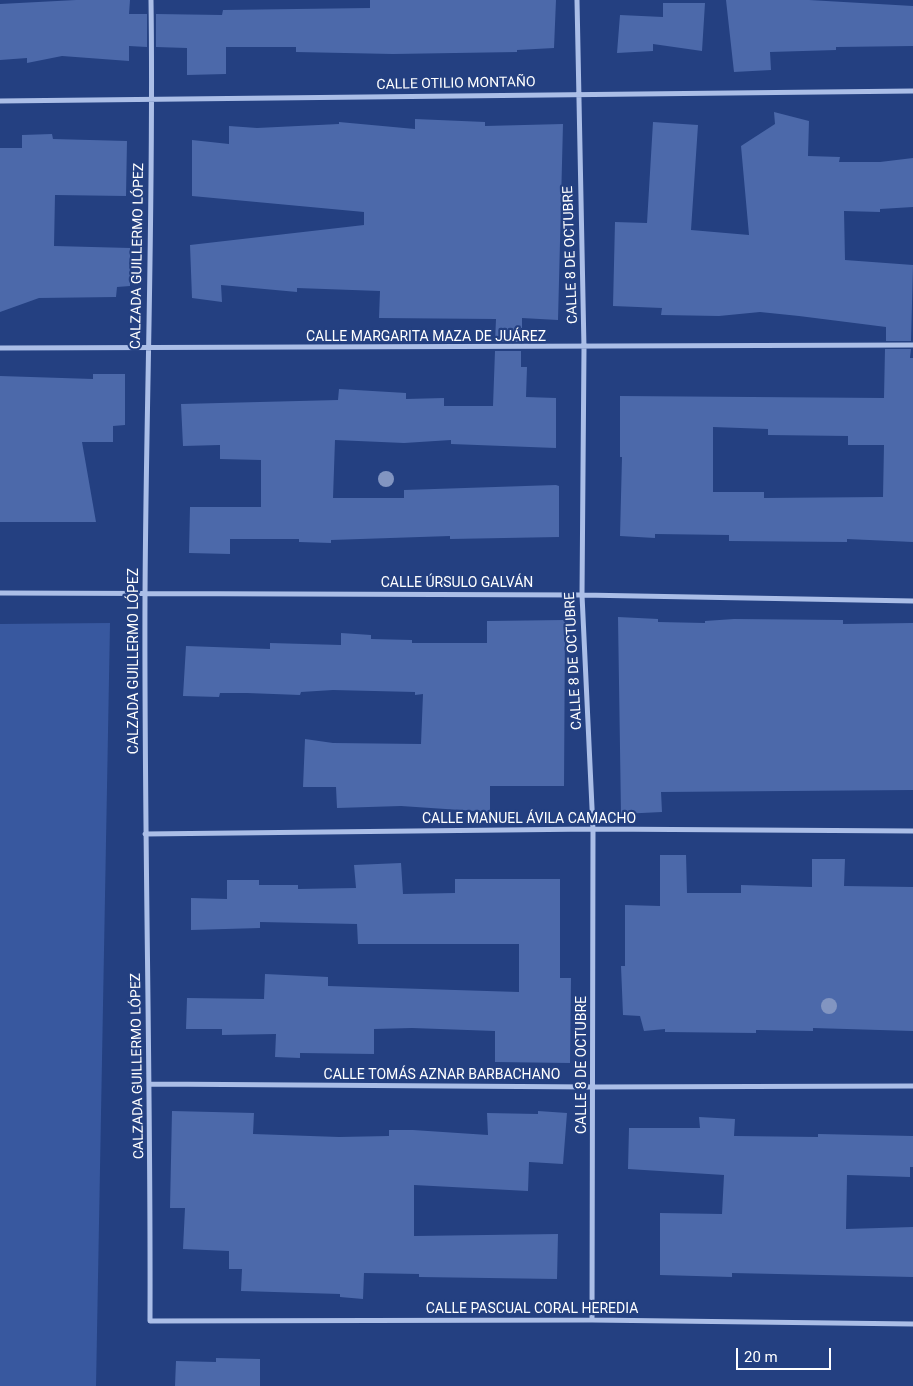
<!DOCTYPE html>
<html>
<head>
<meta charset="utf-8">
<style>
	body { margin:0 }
	#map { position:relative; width:913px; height:1386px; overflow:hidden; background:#244081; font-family:Roboto,sans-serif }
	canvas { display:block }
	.scale { position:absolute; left:736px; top:1348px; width:95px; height:22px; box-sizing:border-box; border:2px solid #fff; border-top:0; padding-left:6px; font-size:15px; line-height:18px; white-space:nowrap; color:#fff; -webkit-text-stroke:4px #244081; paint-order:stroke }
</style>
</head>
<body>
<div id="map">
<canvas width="913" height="1386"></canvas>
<div class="scale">20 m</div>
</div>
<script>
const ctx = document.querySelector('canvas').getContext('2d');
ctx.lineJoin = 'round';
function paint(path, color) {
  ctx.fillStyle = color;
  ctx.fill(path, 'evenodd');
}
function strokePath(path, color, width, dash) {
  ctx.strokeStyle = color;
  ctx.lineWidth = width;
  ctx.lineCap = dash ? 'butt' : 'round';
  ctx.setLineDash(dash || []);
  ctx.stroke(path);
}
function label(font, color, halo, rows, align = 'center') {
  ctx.font = font + ' Roboto,sans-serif';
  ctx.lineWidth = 4.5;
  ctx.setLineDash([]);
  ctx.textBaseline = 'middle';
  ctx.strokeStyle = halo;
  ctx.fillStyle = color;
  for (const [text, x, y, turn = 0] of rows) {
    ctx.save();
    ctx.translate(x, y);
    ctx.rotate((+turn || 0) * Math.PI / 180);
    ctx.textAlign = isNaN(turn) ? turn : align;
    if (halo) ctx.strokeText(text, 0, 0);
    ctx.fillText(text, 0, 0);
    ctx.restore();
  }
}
const green = new Path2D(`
	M110 623 96 1386H0V624Z`);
const building = new Path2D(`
	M76 0H130L129 14H147V47L129 46V61L62 56 27 63V58L0 60V4Z
	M370 0H556L554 48 517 50V52L393 54 296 52V47H226V74L187 75V48L156 47V14L222 15 223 10 370 8Z
	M726 0H809L913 6V46L836 47V50L770 52 771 70 734 72Z
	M663 3H705L702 51 653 44V51L617 53 620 15 663 17Z
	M774 112 809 121 808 156 840 157 839 162H880L913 158V207L880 209V212L844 211 845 260 913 265 911 341H886V327L799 316 760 312 719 316 661 315 662 308 613 306 615 222 647 223 653 122 698 125 691 230 749 235 741 146 775 124Z
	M415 119 485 122V126L563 124 558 320 522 318V342H495L496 319 379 318 380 291 297 288V292L221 285 222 302 192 298 190 245 364 225V212L192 196V140L229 144V126L257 128 339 124V122L415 129Z
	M52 134 53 139 127 141 126 196 55 195 54 246 130 248V286L117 287 116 297 39 298 0 312V148H22V135Z
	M885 349H911L910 358H913V542L847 539V542L729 541V535L655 534V538L620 536 622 457H620V396L884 398ZM713 427 768 429V435L848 436V445H884L883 497 764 498V492H713Z
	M495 351H521V367H527L526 397 556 398V448L451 444V440L404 443 335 440 333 498H404V490L556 485 559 486V537L450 539V536L331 540V543L299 542V539H230V554L189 553 190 507H261V460L220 459V445L183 446 181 404 338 400 339 389 406 393V399L444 398V406H493Z
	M93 374H125V425L113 426V442H82L96 522H0V376L93 379Z
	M618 617 658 619V622L705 623V621L734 619 843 620V624L913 623V790L661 792 662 812 621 814Z
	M565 620 564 786H490V812L401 806 337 808 336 787H303L305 739 333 743 421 744 423 694 415 695V692L333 690 301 692 300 695 247 693H220L219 697 183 696 186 646 270 649V643L341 645V633L371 635V639L412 640V643H487V621Z
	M660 855H686L687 893H741V885L812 887V859H845L844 886 913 887V1031L813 1028V1031L756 1030V1033L665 1032V1029L644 1031 640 1016 623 1015 621 966H625V905L660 906Z
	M401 863 403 894 455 893V879H560V978H571L570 1063 495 1062V1031L412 1028 374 1029V1054L300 1053V1058L275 1057 276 1034 222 1035V1029H186L187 998 264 999 265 974 328 977V986L519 992V944H358L357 924 260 922V928L191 930V898L227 899V880H259V885H298V889L356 888 354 865Z
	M172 1111 254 1113 253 1134 339 1137 389 1136V1130H413L488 1135 487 1113 538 1114V1111L567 1113 563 1164 529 1162 528 1191 414 1185V1236L558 1234 557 1279 419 1277V1274L364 1273 363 1299 340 1297V1294L241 1291 242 1269H229V1251L183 1249 185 1208H170Z
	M699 1117 735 1119 734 1136 818 1137V1134L913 1136V1167H910V1177L847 1175 846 1229 913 1227V1277L732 1273V1277L660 1275V1213L722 1214 724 1175 628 1169 629 1128H700Z
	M216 1358 260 1359V1386H175L176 1361 216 1362Z`);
const street = new Path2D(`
	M151 0C154 199 146 398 145 598 144 839 151 1080 150 1321L592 1320 913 1324
	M577 0 584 348 582 595 593 829 592 1320
	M0 101 913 91
	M0 348 913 345
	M0 593 582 595 913 601
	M145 834 593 829 913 831
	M151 1084 593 1087 913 1086`);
const trees = [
	[386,479],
	[829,1006]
];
const streetNames = [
	["CALLE OTILIO MONTAÑO",456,84,-1],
	["CALLE 8 DE OCTUBRE",571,255,-92],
	["CALZADA GUILLERMO LÓPEZ",138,256,-89],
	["CALLE MARGARITA MAZA DE JUÁREZ",426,337],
	["CALLE ÚRSULO GALVÁN",457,583],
	["CALZADA GUILLERMO LÓPEZ",134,661,-90],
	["CALLE 8 DE OCTUBRE",574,661,-93],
	["CALLE MANUEL ÁVILA CAMACHO",529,819],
	["CALLE 8 DE OCTUBRE",582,1065,-90],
	["CALZADA GUILLERMO LÓPEZ",138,1066,-91],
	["CALLE TOMÁS AZNAR BARBACHANO",442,1075],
	["CALLE PASCUAL CORAL HEREDIA",532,1309]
];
paint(green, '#38589f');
paint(building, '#4c69aa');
strokePath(street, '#abbee7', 5);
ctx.fillStyle = '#8295c1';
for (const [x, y] of trees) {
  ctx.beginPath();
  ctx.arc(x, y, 8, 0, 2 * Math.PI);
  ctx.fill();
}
label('14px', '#fff', '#244081', streetNames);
</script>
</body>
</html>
